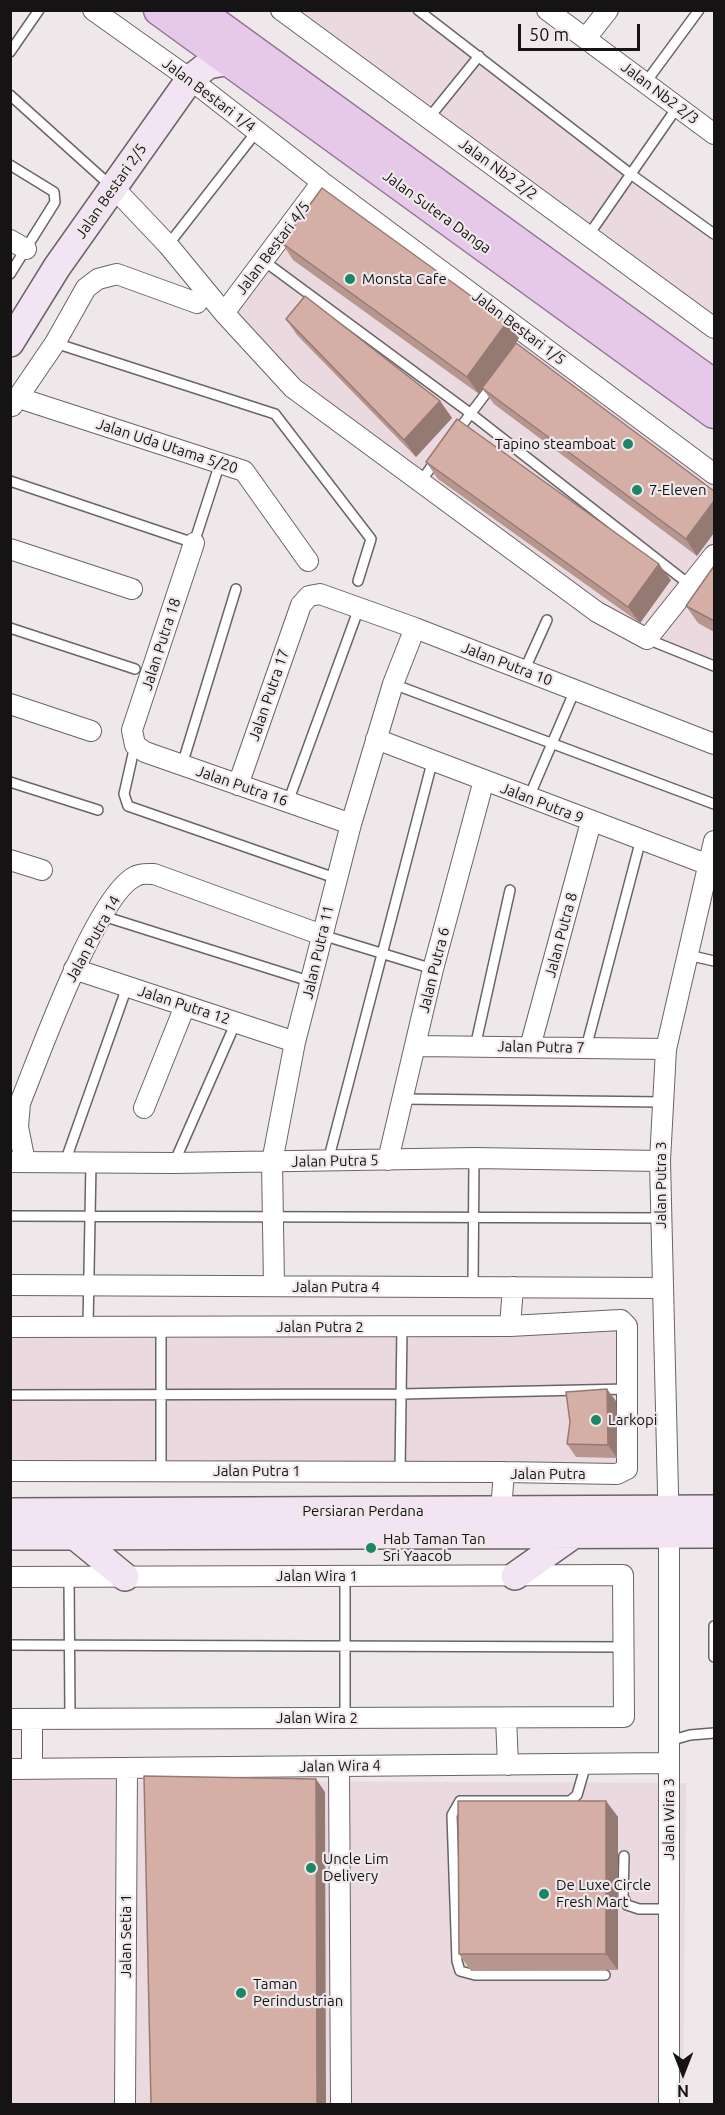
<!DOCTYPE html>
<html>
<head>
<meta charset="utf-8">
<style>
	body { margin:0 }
	#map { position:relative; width:725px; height:2115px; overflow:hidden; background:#efe8ea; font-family:Ubuntu,sans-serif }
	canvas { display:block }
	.frame { position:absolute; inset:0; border:12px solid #151313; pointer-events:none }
	.north { position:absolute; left:653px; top:2043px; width:60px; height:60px; -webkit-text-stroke:4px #efe8ea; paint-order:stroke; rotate:180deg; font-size:16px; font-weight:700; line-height:24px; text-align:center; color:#151313 }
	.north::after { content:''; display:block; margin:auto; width:21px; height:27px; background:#151313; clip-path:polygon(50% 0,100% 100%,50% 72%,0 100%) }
	.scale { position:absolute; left:518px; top:24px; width:122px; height:27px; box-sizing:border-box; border:3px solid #151313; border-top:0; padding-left:8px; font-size:18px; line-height:21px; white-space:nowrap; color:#151313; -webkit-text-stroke:4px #efe8ea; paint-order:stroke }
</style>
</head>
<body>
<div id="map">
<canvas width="725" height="2115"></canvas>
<div class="frame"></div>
<div class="north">N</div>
<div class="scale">50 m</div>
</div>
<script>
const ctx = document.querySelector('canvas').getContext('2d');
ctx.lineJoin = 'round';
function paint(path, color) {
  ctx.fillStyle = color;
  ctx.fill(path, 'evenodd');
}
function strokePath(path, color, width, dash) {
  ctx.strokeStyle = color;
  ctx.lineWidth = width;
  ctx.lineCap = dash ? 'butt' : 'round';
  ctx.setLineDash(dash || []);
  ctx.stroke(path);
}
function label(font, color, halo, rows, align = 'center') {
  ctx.font = font + ' Ubuntu,sans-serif';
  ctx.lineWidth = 4.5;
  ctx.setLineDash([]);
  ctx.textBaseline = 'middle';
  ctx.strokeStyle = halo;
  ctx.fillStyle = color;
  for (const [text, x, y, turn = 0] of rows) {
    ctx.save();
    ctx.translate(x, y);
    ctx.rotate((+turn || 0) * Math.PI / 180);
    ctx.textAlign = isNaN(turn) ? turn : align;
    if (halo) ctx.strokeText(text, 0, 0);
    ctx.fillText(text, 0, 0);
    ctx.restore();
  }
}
const built = new Path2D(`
	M292 11H409L714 239V321Z
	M324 190 714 481V661L641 629 601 608 295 383 232 313Z
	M623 1315 633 1472 11 1478 10 1321Z
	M11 1780 686 1783 683 2104H11Z`);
const lane = new Path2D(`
	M418 10 632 175 714 234
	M10 52 39 10
	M646 82 699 10
	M10 95 111 186
	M428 119 479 56
	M10 165 54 192 55 202 10 274
	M588 236 678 106
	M168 245 257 131
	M264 261 470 413 690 585
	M55 343 275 414 371 539 358 581
	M456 433 493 384
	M10 481 194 543 220 463
	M421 481 437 459
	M10 628 135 669
	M647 639 714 666
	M524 671 547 620
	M393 684 714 804
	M135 745 124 794 128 806 335 878
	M182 765 236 589
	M10 782 98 810
	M529 797 575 690
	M288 802 359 608
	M103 916 312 982
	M322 935 433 969
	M688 955 714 961
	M475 1047 510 890
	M586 1048 641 839
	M403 1099 663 1102
	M328 1161 433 759
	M65 1162 127 987
	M174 1163 236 1022
	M10 1216 661 1218
	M473 1287 474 1158
	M88 1326 91 1163
	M161 1326V1471
	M10 1395 401 1394 627 1389
	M400 1472 402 1327
	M69 1577 70 1719
	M714 1626V1657
	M10 1645 623 1647
	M345 1718V1576
	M669 1741 690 1735 714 1733
	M586 1764 577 1795 570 1801H460L452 1815 457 1961 460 1971 475 1975H605
	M624 1856 623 1896 627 1905 639 1909H669`);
const street = new Path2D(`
	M93 10 190 79 322 182 714 474
	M281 10 714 328
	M547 10 714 134
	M586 38 608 10
	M113 187 168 245 224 313 293 388 597 612 647 639 714 555
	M10 240 26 249
	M224 313 322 182
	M19 398 244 471 308 561
	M12 406 55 343 86 288 98 279 117 274 197 303
	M194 543 132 730 135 745 145 752 351 824
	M10 549 132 589
	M10 704 91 731
	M376 739 709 865
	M238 785 301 605 309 596 320 594 415 628 714 744
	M10 860 42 870
	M74 969 295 1042
	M417 1046 666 1049
	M530 1047 591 822
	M144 1108 185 1006
	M388 1160 433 969 484 780
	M10 1162 174 1163 474 1158 660 1161
	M25 1162 18 1127 20 1103C38 1059 97 893 136 876 141 873 149 874 154 874L322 935
	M10 1285 661 1288
	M274 1286 272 1162 295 1042 351 824 393 684 415 628
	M510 1326 513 1287
	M10 1327 510 1326 621 1320 627 1326V1469L617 1474 504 1472 10 1471
	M501 1510 504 1472
	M10 1577 623 1575 624 1717 10 1719
	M506 1718 508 1765
	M32 1719V1769
	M339 1766 341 2104
	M10 1769 669 1763
	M125 2104 127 1768
	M669 2104V1534L660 1161 666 1049 714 841`);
const secondary = new Path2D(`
	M10 343 57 267 190 79 208 65 230 61
	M10 1512 714 1509
	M10 1536 714 1534
	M75 1536 125 1577
	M515 1576 573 1535`);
const primary = new Path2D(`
	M159 10 714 413
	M197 10 714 385`);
const wall = new Path2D(`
	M282 243 519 338 516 343 714 491 697 556 494 404 482 388 479 394 293 260Z
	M286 319 440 401 452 418 416 457 297 335Z
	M426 462 671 580 640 623 438 479Z
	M714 566V632L698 623 686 606Z
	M616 1401 617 1458 576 1457 567 1444 570 1422Z
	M606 1801 618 1817V1970L471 1971 459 1954Z`);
const shadedWall = new Path2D(`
	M507 322 519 338 479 394 467 377Z
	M440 401 452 418 416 457 404 440Z
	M714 501V533L697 556 686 539Z
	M659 564 671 580 640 623 628 607Z
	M607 1389 616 1401 617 1458 608 1445Z
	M316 1779 325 1792 326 2104H317Z
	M606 1801 618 1817V1970L606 1954Z`);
const building = new Path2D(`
	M322 188 507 322 467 377 282 243Z
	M305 296 440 401 404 440 286 319Z
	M516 343 714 491V501L686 539 482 388Z
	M457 419 659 564 628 607 426 462Z
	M714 566V621L686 606Z
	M607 1389 608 1445 567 1444 570 1422 566 1392Z
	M144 1776 316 1779 317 2104H151Z
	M458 1801H606V1954H459Z`);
const markers = [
	[350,279,6,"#1c8764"],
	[628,444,6,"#1c8764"],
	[637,490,6,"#1c8764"],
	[596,1420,6,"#1c8764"],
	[371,1548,6,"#1c8764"],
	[311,1868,6,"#1c8764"],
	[544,1894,6,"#1c8764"],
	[241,1993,6,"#1c8764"]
];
const streetNames = [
	["Jalan Nb2 2/3",660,93,37],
	["Jalan Bestari 1/4",209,95,37],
	["Jalan Nb2 2/2",498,169,36],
	["Jalan Bestari 2/5",111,191,-55],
	["Jalan Sutera Danga",437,212,36],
	["Jalan Bestari 4/5",273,248,-53],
	["Jalan Bestari 1/5",519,328,37],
	["Jalan Uda Utama 5/20",167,446,18],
	["Jalan Putra 18",161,644,-72],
	["Jalan Putra 10",507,664,21],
	["Jalan Putra 17",269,695,-71],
	["Jalan Putra 16",242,786,19],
	["Jalan Putra 9",542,803,21],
	["Jalan Putra 8",561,935,-75],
	["Jalan Putra 14",93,939,-61],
	["Jalan Putra 11",318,952,-77],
	["Jalan Putra 6",434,970,-76],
	["Jalan Putra 12",184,1005,18],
	["Jalan Putra 7",541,1047,1],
	["Jalan Putra 5",335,1161,-1],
	["Jalan Putra 3",661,1185,-90],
	["Jalan Putra 4",336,1287],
	["Jalan Putra 2",320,1327],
	["Jalan Putra 1",257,1471],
	["Jalan Putra",548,1474],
	["Persiaran Perdana",363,1511],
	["Jalan Wira 1",317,1576],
	["Jalan Wira 2",317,1718],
	["Jalan Wira 4",340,1766,-1],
	["Jalan Wira 3",669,1819,-90],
	["Jalan Setia 1",126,1936,-90]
];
const poiNames = [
	["Monsta Cafe",362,279],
	["Tapino steamboat",616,444,"right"],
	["7-Eleven",649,490],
	["Larkopi",608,1420],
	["Hab Taman Tan",383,1539],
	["Sri Yaacob",383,1556],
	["Uncle Lim",323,1859],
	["Delivery",323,1876],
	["De Luxe Circle",556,1885],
	["Fresh Mart",556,1902],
	["Taman",253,1984],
	["Perindustrian",253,2001]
];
paint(built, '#ead9de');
strokePath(lane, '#6a6466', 12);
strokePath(street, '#6a6466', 22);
strokePath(secondary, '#6a6466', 30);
strokePath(primary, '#927294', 33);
strokePath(lane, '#fff', 9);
strokePath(street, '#fff', 20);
strokePath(secondary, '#f3e4f4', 27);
strokePath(primary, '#e6c9e9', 30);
paint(wall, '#b7968f');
paint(shadedWall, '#957a74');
paint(building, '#d5aea6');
strokePath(building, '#957a74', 1.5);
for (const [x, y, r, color] of markers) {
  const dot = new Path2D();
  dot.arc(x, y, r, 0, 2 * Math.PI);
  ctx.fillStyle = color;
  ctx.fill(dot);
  strokePath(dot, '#efe8ea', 2);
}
label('15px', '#151313', '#efe8ea', streetNames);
label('15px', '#151313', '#efe8ea', poiNames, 'left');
</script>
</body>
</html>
